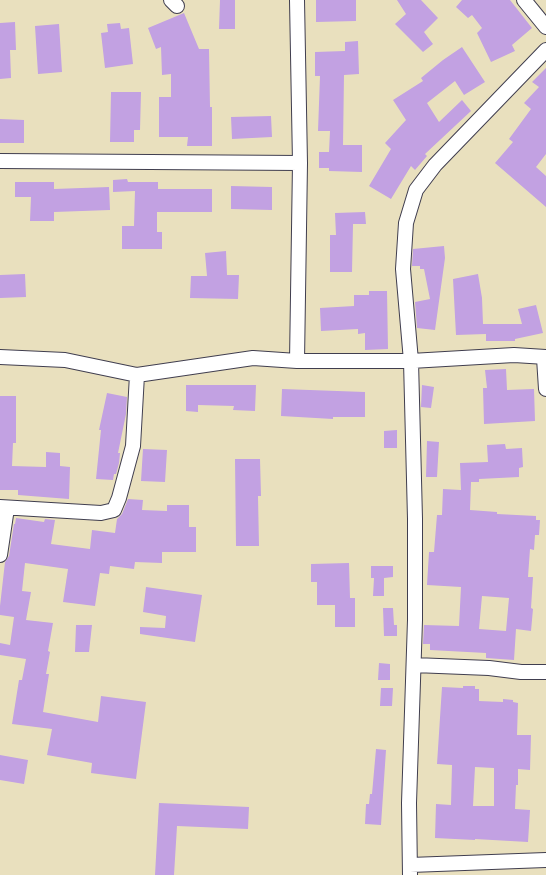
<!DOCTYPE html>
<html>
<head>
<meta charset="utf-8">
<style>
	body { margin:0 }
	canvas { display:block; background:#e9e0be }
</style>
</head>
<body>
<canvas width="546" height="875"></canvas>
<script>
const ctx = document.querySelector('canvas').getContext('2d');
ctx.lineJoin = 'round';
function paint(path, color) {
  ctx.fillStyle = color;
  ctx.fill(path, 'evenodd');
}
function strokePath(path, color, width, dash) {
  ctx.strokeStyle = color;
  ctx.lineWidth = width;
  ctx.lineCap = dash ? 'butt' : 'round';
  ctx.setLineDash(dash || []);
  ctx.stroke(path);
}
const building = new Path2D(`
	M220 0H235V29H219Z
	M316 0H356V21L316 22Z
	M397 0H421L438 18 424 32 433 44 423 52 395 24 406 14Z
	M462 0H510L532 28 512 45 515 51 491 62 477 33 482 28 472 15 468 18 456 7Z
	M184 13 199 49H209L210 107H212V146H187L188 137H159V97H171V74L162 75 161 47 156 49 148 28Z
	M15 22 16 50H10L11 78 0 79V23Z
	M120 23 121 29 129 28 133 64 105 68 101 33 108 32 107 24Z
	M59 24 62 72 38 74 35 26Z
	M358 41 359 74 344 75 343 145H362V172L329 171V168H319V152H329L330 131H318L320 76H315V52L345 51V42Z
	M462 47 485 82 464 95 455 81 427 103 439 122 462 100 471 111 425 154 427 156 415 170 411 166 391 199 369 186 391 149 385 143 406 120 393 100 423 81 421 78 443 60Z
	M546 68V154L536 167 546 176V207L495 163 513 142 509 139 531 109 524 103 539 87 532 82Z
	M111 92H141L140 130H134V142H110Z
	M271 116 272 137 232 139 231 117Z
	M0 119 24 120V143H0Z
	M127 179 128 182H158V189H212V212H157V232H162V249H122V226H134L135 191 113 192V180Z
	M15 182H54V189L109 187 110 210 54 212V221H30L31 197H15Z
	M231 186 272 187V210L231 209Z
	M365 212 366 224H353L352 272H330V235H336L335 213Z
	M444 246 445 258 435 330 417 328 415 302 430 299 424 269H420V266H412L413 249Z
	M226 251 227 275H239L238 299 190 298 191 276H207L205 253Z
	M25 274 26 297 0 298V275Z
	M478 274 482 298 483 324H522L518 309 536 305 543 333 515 339V341H486V334L456 335 453 279Z
	M369 291H387L388 349 365 350V333L358 334V329L321 331 320 308 354 306V295H369Z
	M506 369 507 390 534 389 535 421 484 424 483 388H487L485 370Z
	M186 385H256L255 411 233 410 234 406 198 405V412L186 411Z
	M422 385 434 387 431 408 421 407Z
	M282 389 365 392V417H333V419L281 416Z
	M107 393 127 397 126 414 118 453H120L119 463 116 474H114L113 480 96 479 101 430H99Z
	M0 396H16V443H13L12 466 46 467V452L60 453V466L70 467 69 499 18 495V490H0Z
	M397 430V448H384V431Z
	M427 441 439 442 437 477H426Z
	M505 444 506 449 522 448 523 467 519 468V477L479 479V482H471L470 510 497 512V514L536 516V520H540L539 535H535L534 550 530 549 528 577H533L531 608 533 609 531 631 516 629 514 660 486 658V653L430 650V644H423L424 625 459 626 461 587 427 585 429 552H434L437 515H442L443 489 461 490 460 463 488 462 487 445ZM482 596 509 598 506 631 479 629Z
	M143 449 167 450 165 482 141 481Z
	M235 459H260L261 496H258L259 546H236Z
	M128 499 143 500 142 510 167 511V505H189V527H196V552H162V563L135 562 134 569 110 566 109 574 100 573 95 606 63 602 68 569 25 563 22 591 31 592 26 620 53 623 48 651 50 652 46 674H49L43 712 98 722 101 696 146 702 136 779 91 773 92 763 47 755 52 729 12 724 19 680H22L26 659 0 655V643L10 645 14 617 0 615V606L5 562 9 556 14 524H15L16 518 44 522 45 519 55 520 51 544 90 549 92 530 115 533 117 519 122 514Z
	M349 563 350 598H355V627H335V605H317V582H311V564Z
	M371 566H393V577L384 578V596H373L374 578H371Z
	M146 587 202 595 195 642 140 634V627L165 628 166 616 143 612Z
	M383 608H393L394 625H397V636H384Z
	M76 625H92L89 652H75Z
	M379 663 390 664V680H378Z
	M463 686H475V689H479V701L503 702V699L513 700V702L518 703 517 735H531L530 770 518 769V785H516L515 809 530 810 528 842 475 839V840L435 838 436 804 451 805 452 765 437 764 442 687 463 688ZM475 767 494 768V806H473Z
	M381 688H393L392 706H380Z
	M376 749 386 750 381 825 365 824 366 804H369L370 794H372Z
	M0 755 28 760 24 784 0 780Z
	M159 803 249 807 248 829 177 826 174 875H155Z`);
const minor = new Path2D(`
	M171 0 177 6
	M524 0 546 27
	M0 161 300 163
	M0 357 65 360 137 375 253 358 297 361H411L514 355 546 357
	M544 358 546 389
	M297 361 300 163 297 0
	M0 507 101 513 114 510 119 498 133 446 137 375
	M0 555 7 508
	M414 665 489 668 521 672H546
	M410 865 546 860
	M410 875 409 803 415 620V519L411 361 403 269 406 223 416 190 435 165 546 50`);
paint(building, '#c2a1e2');
strokePath(minor, '#403e4f', 16);
strokePath(minor, '#fff', 14);
</script>
</body>
</html>
